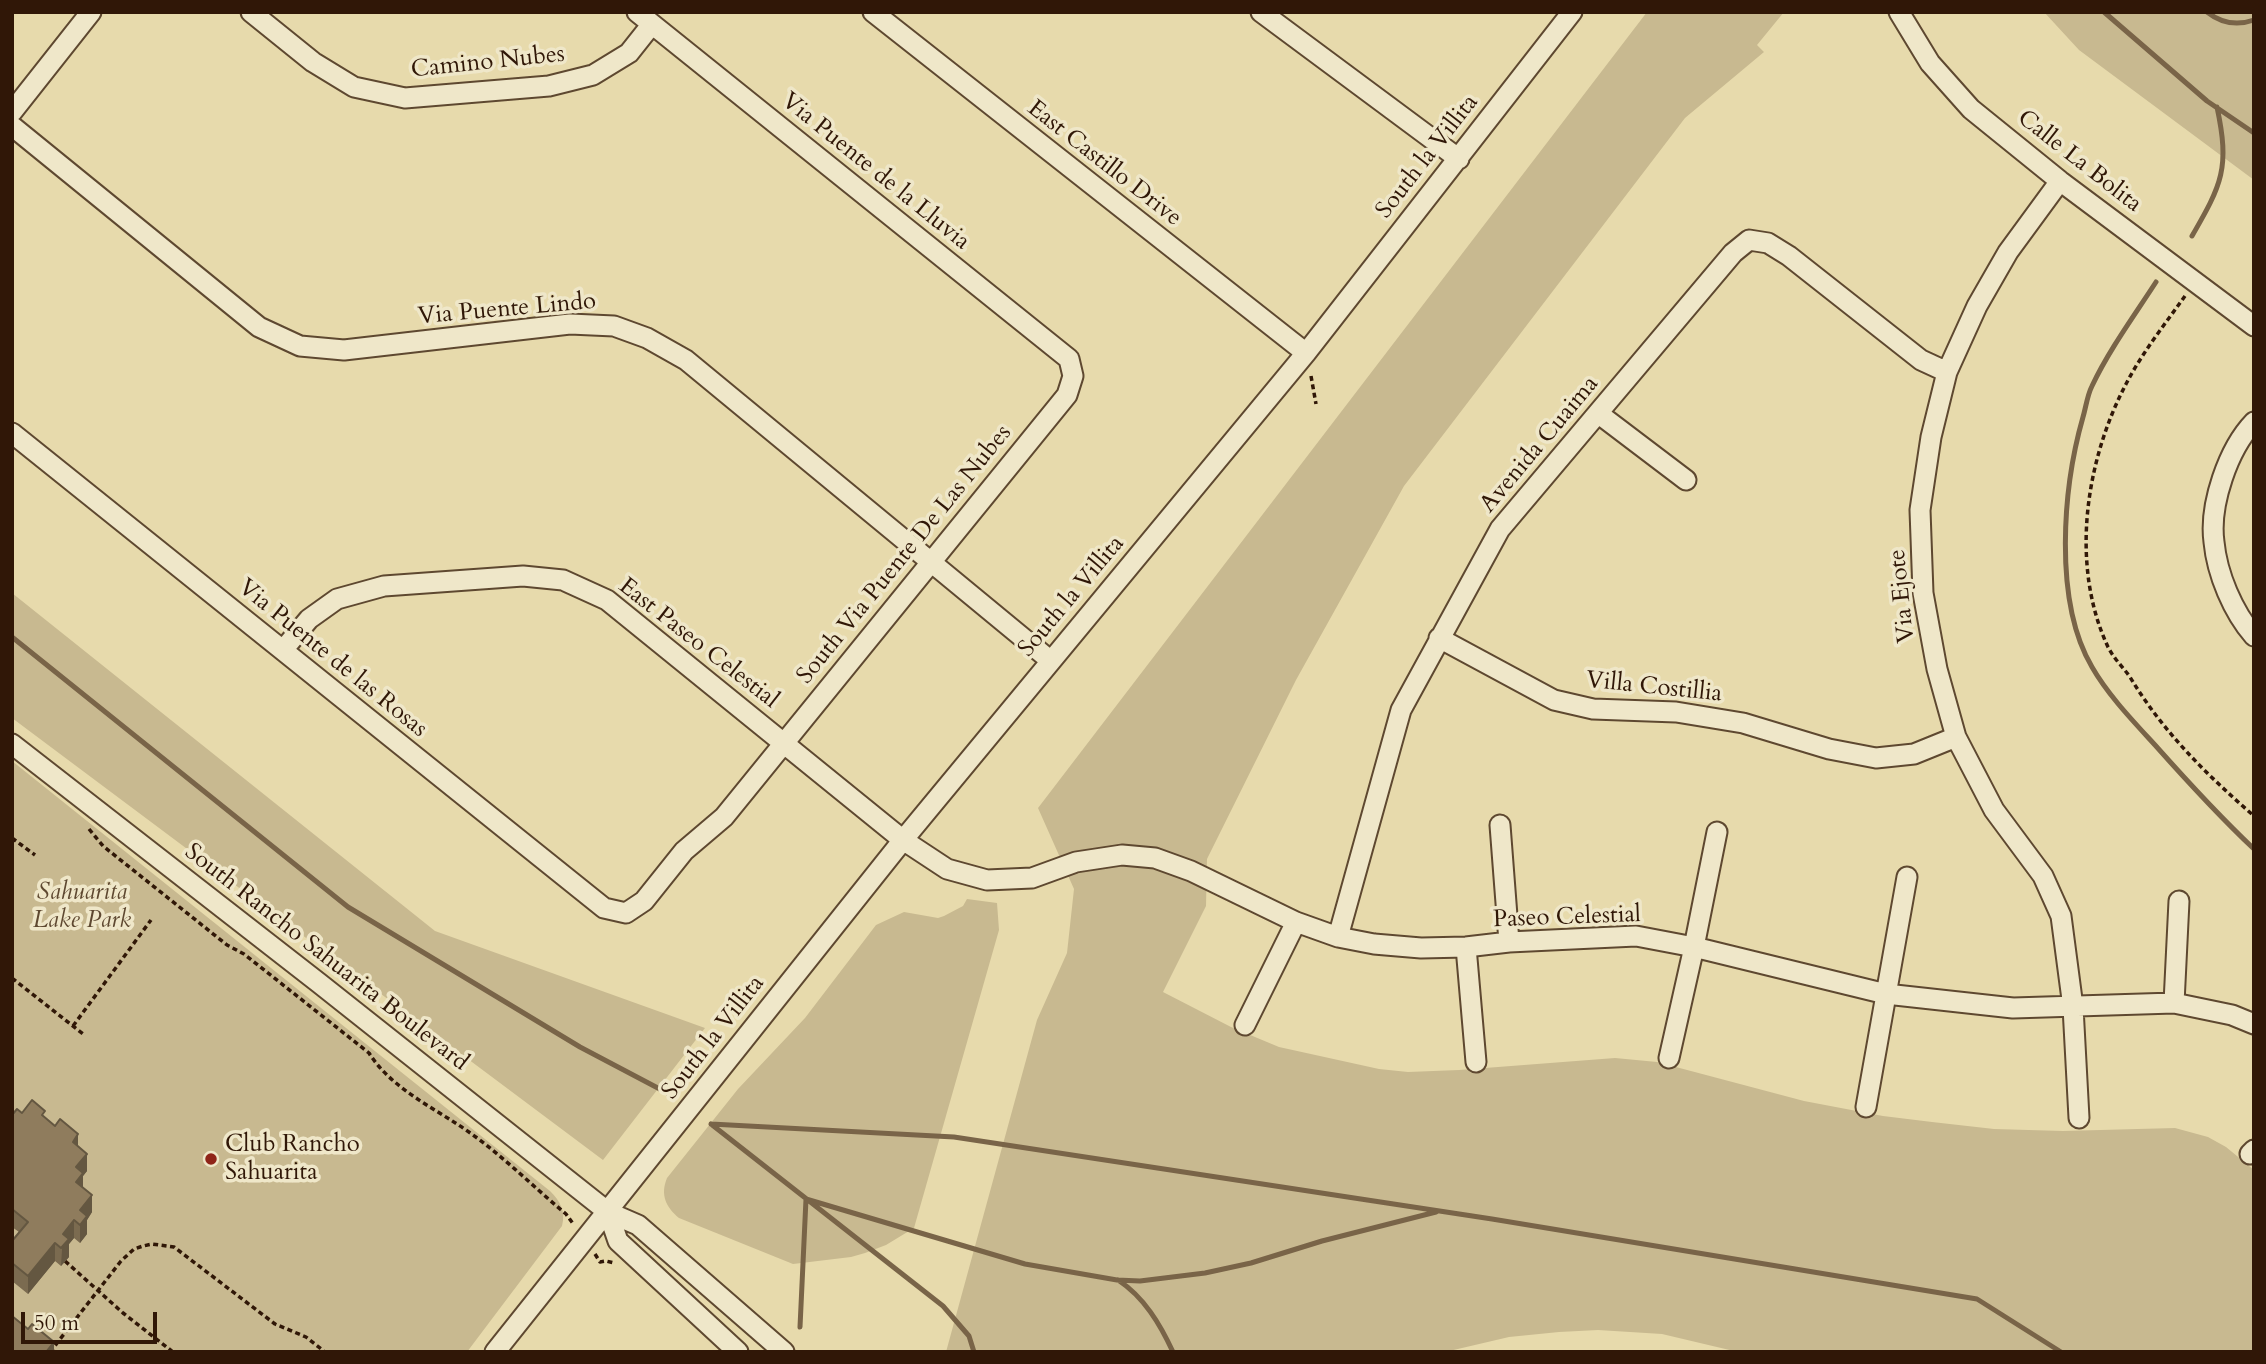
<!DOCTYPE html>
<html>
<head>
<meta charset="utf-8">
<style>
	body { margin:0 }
	#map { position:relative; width:2266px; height:1364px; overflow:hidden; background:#e7daac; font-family:Cardo,serif }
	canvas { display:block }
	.frame { position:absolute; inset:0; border:14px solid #301707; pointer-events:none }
	.scale { position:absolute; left:21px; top:1312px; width:136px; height:32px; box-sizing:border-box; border:4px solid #301707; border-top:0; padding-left:9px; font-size:21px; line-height:24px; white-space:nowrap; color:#301707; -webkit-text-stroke:5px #efe7c9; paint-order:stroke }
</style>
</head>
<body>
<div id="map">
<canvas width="2266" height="1364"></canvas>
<div class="frame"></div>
<div class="scale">50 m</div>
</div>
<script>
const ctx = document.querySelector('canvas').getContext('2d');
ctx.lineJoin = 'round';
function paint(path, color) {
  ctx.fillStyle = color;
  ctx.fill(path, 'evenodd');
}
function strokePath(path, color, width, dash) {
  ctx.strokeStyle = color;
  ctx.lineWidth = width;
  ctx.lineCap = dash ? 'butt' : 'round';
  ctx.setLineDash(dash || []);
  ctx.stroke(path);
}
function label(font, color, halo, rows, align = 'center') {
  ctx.font = font + ' Cardo,serif';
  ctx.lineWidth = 7;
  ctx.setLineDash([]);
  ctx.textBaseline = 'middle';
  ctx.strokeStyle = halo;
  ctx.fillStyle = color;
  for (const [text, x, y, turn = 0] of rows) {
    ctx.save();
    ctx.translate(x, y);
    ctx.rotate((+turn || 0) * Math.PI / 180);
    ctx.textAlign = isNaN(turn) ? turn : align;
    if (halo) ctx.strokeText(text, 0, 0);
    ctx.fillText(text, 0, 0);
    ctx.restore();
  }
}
const green = new Path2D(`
	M1647 12H1784L1757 45 1764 52 1685 118 1404 486 1296 680 1207 859 1206 906 1163 992 1231 1027 1279 1047 1379 1069 1408 1072 1459 1070 1615 1058 1657 1062 1804 1101 1883 1116 1932 1122 1994 1129 2063 1131 2175 1128 2208 1137 2226 1147 2254 1170V1352H1738L1662 1334 1598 1330 1559 1332 1509 1337 1445 1352H946L1037 1020 1067 953 1074 889 1038 808Z
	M2044 12H2254V180L2079 50Z
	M12 593 435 931 705 1028 603 1160 12 718Z
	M12 761 550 1191C560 1201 566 1211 562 1226L467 1352H12Z
	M967 899 997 903 999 930 914 1228 886 1245 865 1253 851 1257 793 1264 679 1218C666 1207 660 1195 667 1178L738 1089 805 1018 876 925 904 912 938 918 944 916 963 906Z`);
const stream = new Path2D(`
	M2104 12 2207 101 2254 133
	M2207 12C2221 23 2237 26 2254 20
	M2192 236C2222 184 2230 168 2217 107
	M2156 282C2134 316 2109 350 2092 386 2087 396 2086 407 2083 417 2063 487 2053 601 2092 667 2108 695 2133 721 2155 745 2187 781 2219 816 2254 849
	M12 637 348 907 580 1047 673 1096
	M711 1124 954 1137 1492 1219 1977 1299 2061 1352
	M711 1124 943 1306 969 1336 974 1352
	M1118 1280C1144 1297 1160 1324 1173 1352
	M800 1327 806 1199 1025 1264 1117 1280 1140 1281 1205 1273 1251 1263 1322 1241 1436 1212`);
const path = new Path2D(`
	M2185 296C2165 324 2142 353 2126 384 2085 462 2070 566 2108 647 2114 659 2123 667 2130 677 2163 732 2206 774 2254 816
	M1311 376 1316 404
	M89 829 103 846 227 945 244 954 369 1053C389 1085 426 1104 457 1124 496 1149 530 1184 566 1214L574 1225
	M12 838 35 855
	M12 978 83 1034
	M73 1026 151 920
	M595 1254 600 1262 606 1261 614 1263
	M65 1261 123 1313 173 1352
	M50 1352 121 1261 134 1249 143 1246 152 1244 174 1247 275 1324 306 1337 325 1352`);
const minor = new Path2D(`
	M251 12 313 62 354 87 405 98 549 86 593 75 629 53 652 24
	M873 12 1306 353
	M1261 12 1459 159
	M1899 12 1930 63 1971 109 2060 181 2254 326
	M12 112 91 12
	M12 126 259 327 300 346 344 350 570 324 614 326 647 338 686 360 1051 661
	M2060 181 2008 252 1977 306 1947 372 1931 437 1920 510 1923 593 1937 669 1956 737 1994 810 2043 876 2061 916 2073 1007 2079 1118
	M1599 414 1686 480
	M2254 422C2228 449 2209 505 2214 542 2217 574 2233 612 2254 636
	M12 433 604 908 626 913 644 901 684 851 724 817 1067 395 1073 376 1069 359 637 12
	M1439 638 1554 700 1593 709 1676 712 1743 723 1829 749 1876 758 1914 754 1956 737
	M283 650 309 619 337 599 384 586 523 576 563 580 607 600 903 840 947 869 987 880 1032 878 1076 862 1122 855 1155 858 1191 871 1296 922 1338 937 1374 944 1421 948 1466 947 1509 942 1636 936 1694 947 1886 994 2013 1008 2174 1003 2232 1015 2254 1024
	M12 744 319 983 608 1212 638 1225 784 1352
	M1500 825 1509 942
	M1338 937 1401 710 1500 529 1733 253 1749 240 1768 243 1789 256 1921 360 1947 372
	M1466 947 1476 1062
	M2174 1003 2179 901
	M1245 1025 1296 922
	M1669 1058 1694 947 1717 832
	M1866 1107 1907 877
	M2250 1154 2254 1150
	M608 1212 618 1241 738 1352
	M495 1352 903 840 1306 353 1572 12`);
const wall = new Path2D(`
	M22 1113 45 1118 78 1147 87 1171 83 1176V1188L92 1212 87 1220V1234L80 1243 74 1238 69 1244V1257L61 1266 55 1261 28 1294 12 1281V1241L19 1232 12 1227V1115Z`);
const shadedWall = new Path2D(`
	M78 1134V1152L73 1142Z
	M87 1154V1171L83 1176V1191L76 1200V1167Z
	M92 1195V1212L87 1220V1234L80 1243V1210Z
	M74 1220V1238L69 1244V1257L61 1266 63 1234Z
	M55 1243V1261L28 1294V1276Z
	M54 1342V1352H46Z`);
const building = new Path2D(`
	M32 1100 45 1111 42 1115 55 1126 60 1119 78 1134 73 1142 87 1154 76 1167 83 1173 76 1182 92 1195 80 1210 87 1216 80 1225 74 1220 63 1234 69 1239 61 1248 55 1243 28 1276 12 1263V1241L28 1222 12 1209V1115L17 1109 22 1113Z
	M12 1316 28 1329 32 1324 54 1342 46 1352H12Z`);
const markers = [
	[211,1159,7,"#8f2418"]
];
const streetNames = [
	["Camino Nubes",488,63,-6],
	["South la Villita",1428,157,-52],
	["Calle La Bolita",2079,162,38],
	["East Castillo Drive",1104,164,38],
	["Via Puente de la Lluvia",875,172,39],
	["Via Puente Lindo",507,310,-5],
	["Avenida Cuaima",1540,445,-50],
	["South Via Puente De Las Nubes",905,555,-51],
	["Via Ejote",1903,596,-96],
	["South la Villita",1072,597,-50],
	["East Paseo Celestial",698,644,38],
	["Via Puente de las Rosas",332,659,39],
	["Villa Costillia",1654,688,6],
	["Paseo Celestial",1567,918,-2],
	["South Rancho Sahuarita Boulevard",326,958,38],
	["South la Villita",714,1038,-52]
];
const parkNames = [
	["Sahuarita",82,893],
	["Lake Park",82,921]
];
const poiNames = [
	["Club Rancho",225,1145],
	["Sahuarita",225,1173]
];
paint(green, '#c8b990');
strokePath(stream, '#796448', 5);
strokePath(minor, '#5e4830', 23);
strokePath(path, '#301707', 3.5, [5, 3.5]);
strokePath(minor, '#efe7c9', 19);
paint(wall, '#7b6b50');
paint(shadedWall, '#645741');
paint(building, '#8f7c5d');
strokePath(building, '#645741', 2);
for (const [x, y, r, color] of markers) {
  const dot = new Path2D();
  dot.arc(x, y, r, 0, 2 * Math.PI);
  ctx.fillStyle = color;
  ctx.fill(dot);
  strokePath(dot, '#efe7c9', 2.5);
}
label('24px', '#301707', '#efe7c9', streetNames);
label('italic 24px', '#5e4830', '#efe7c9', parkNames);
label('24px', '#301707', '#efe7c9', poiNames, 'left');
</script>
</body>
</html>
